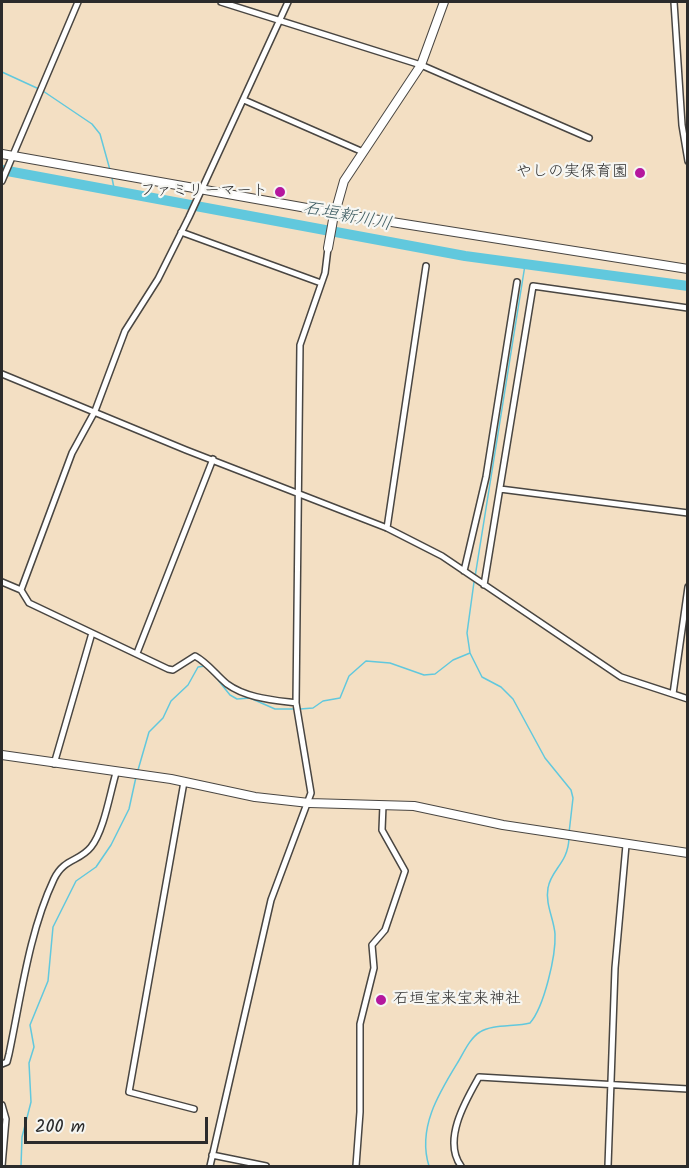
<!DOCTYPE html>
<html>
<head>
<meta charset="utf-8">
<style>
	body { margin:0 }
	#map { position:relative; width:689px; height:1168px; overflow:hidden; background:#f3dfc3; font-family:Kalam,sans-serif }
	canvas { display:block }
	.frame { position:absolute; inset:0; border:3px solid #2b2b2b; pointer-events:none }
	.scale { position:absolute; left:24px; top:1117px; width:184px; height:27px; box-sizing:border-box; border:3px solid #2b2b2b; border-top:0; padding-left:8px; font-size:18px; line-height:21px; white-space:nowrap; color:#2b2b2b; -webkit-text-stroke:4px #f6f6f2; paint-order:stroke }
</style>
</head>
<body>
<div id="map">
<canvas width="689" height="1168"></canvas>
<div class="frame"></div>
<div class="scale">200 m</div>
</div>
<script>
const ctx = document.querySelector('canvas').getContext('2d');
ctx.lineJoin = 'round';
function strokePath(path, color, width, dash) {
  ctx.strokeStyle = color;
  ctx.lineWidth = width;
  ctx.lineCap = dash ? 'butt' : 'round';
  ctx.setLineDash(dash || []);
  ctx.stroke(path);
}
function label(font, color, halo, rows, align = 'center') {
  ctx.font = font + ' Kalam,"Klee One",sans-serif';
  ctx.lineWidth = 4.5;
  ctx.setLineDash([]);
  ctx.textBaseline = 'middle';
  ctx.strokeStyle = halo;
  ctx.fillStyle = color;
  for (const [text, x, y, turn = 0] of rows) {
    ctx.save();
    ctx.translate(x, y);
    ctx.rotate((+turn || 0) * Math.PI / 180);
    ctx.textAlign = isNaN(turn) ? turn : align;
    if (halo) ctx.strokeText(text, 0, 0);
    ctx.fillText(text, 0, 0);
    ctx.restore();
  }
}
const stream = new Path2D(`
	M2 72 39 89
	M43 91 92 124 100 134 110 170
	M112 178 115 193
	M475 577 525 265
	M474 582 467 633 470 653 482 677 501 687 513 699 545 758 571 790 573 798 569 833
	M218 680 230 695 237 699 250 698 275 709H295
	M300 709 313 708 323 701 340 698 349 676 366 661 390 663 424 675 435 674 453 660 470 653
	M138 770 149 732 163 718 171 701 188 685 198 667 205 666
	M21 1166 22 1137 31 1102 29 1063 34 1047 30 1025 48 981 53 927 76 881 96 867 111 845 129 809 136 777
	M429 1166C417 1128 439 1093 458 1062 464 1052 470 1038 480 1032 492 1024 515 1027 530 1023 544 1007 556 956 555 934 554 919 545 904 548 888 551 869 568 864 569 838`);
const river = new Path2D(`
	M2 170 465 256 688 286`);
const street = new Path2D(`
	M221 2 421 65 589 138
	M674 2 682 125 688 161
	M244 100 363 152
	M2 181 78 2
	M181 232 321 283
	M2 374 186 450 387 528 442 556 621 677 688 699
	M500 489 688 513
	M387 528 426 266
	M464 571 486 477 517 282
	M2 582 21 590 29 603 168 669 173 670 195 656C208 663 216 675 227 684 246 698 273 700 296 703
	M484 585 533 286 688 308
	M21 590 72 453 95 411 125 331 158 279 189 217 288 2
	M137 653 213 459
	M673 694 688 587
	M54 764 92 633
	M184 782 129 1092 194 1109
	M2 1064 7 1062 9 1054C21 997 29 932 54 879 64 858 79 862 91 847 104 831 110 793 116 773
	M2 1105 6 1119 2 1166
	M212 1155 266 1166
	M210 1166 271 900 311 793 296 703 300 345 325 273 328 248
	M356 1166 360 1112V1024L374 968 372 945 385 930 405 871 382 830 383 805
	M461 1166C442 1140 466 1100 479 1077L688 1089
	M608 1166 615 968 626 845`);
const secondary = new Path2D(`
	M2 154 335 213 688 269
	M335 213 344 181 421 65 444 2
	M328 248 333 220
	M2 755 171 779 255 797 309 803 414 806 503 825 688 853`);
const markers = [
	[640,173,6,"#b5179e"],
	[280,192,6,"#b5179e"],
	[381,1000,6,"#b5179e"]
];
const poiNames = [
	["やしの実保育園",628,173],
	["ファミリーマート",268,192],
	["石垣宝来宝来神社",393,1000,"left"]
];
const waterNames = [
	["石垣新川川",347,218,11]
];
strokePath(stream, '#61c8dd', 1.5);
strokePath(river, '#61c8dd', 10);
strokePath(street, '#494642', 8);
strokePath(secondary, '#494642', 10);
strokePath(street, '#fff', 5);
strokePath(secondary, '#fff', 8);
for (const [x, y, r, color] of markers) {
  const dot = new Path2D();
  dot.arc(x, y, r, 0, 2 * Math.PI);
  ctx.fillStyle = color;
  ctx.fill(dot);
  strokePath(dot, '#f6f6f2', 2);
}
label('16px', '#2b2b2b', '#f6f6f2', poiNames, 'right');
label('italic 18px', '#3b5a60', '#f6f6f2', waterNames);
</script>
</body>
</html>
